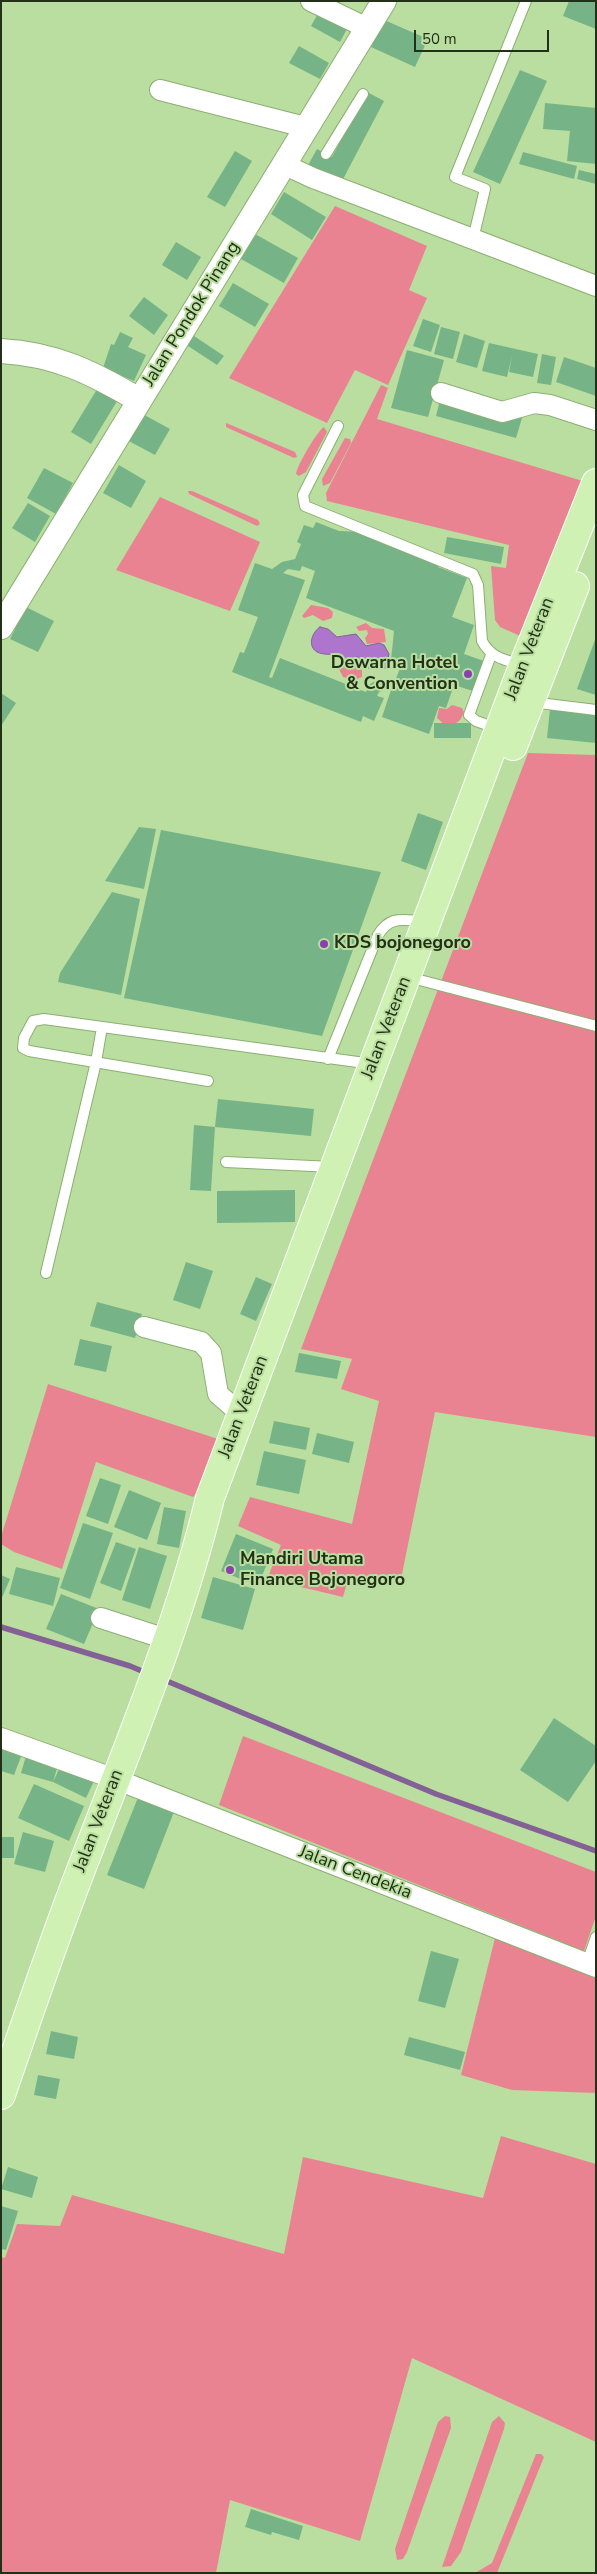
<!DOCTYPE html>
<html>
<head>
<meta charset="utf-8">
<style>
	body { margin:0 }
	#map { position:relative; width:597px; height:2574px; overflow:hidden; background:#b9de9f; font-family:"Nunito Sans",sans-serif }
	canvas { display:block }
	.frame { position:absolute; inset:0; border:2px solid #223017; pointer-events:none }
	.scale { position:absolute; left:414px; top:30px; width:135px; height:22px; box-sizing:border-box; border:2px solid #223017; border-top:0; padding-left:6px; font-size:15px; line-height:18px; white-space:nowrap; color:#223017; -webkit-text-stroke:4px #b9de9f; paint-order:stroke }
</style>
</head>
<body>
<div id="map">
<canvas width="597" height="2574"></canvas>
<div class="frame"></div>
<div class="scale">50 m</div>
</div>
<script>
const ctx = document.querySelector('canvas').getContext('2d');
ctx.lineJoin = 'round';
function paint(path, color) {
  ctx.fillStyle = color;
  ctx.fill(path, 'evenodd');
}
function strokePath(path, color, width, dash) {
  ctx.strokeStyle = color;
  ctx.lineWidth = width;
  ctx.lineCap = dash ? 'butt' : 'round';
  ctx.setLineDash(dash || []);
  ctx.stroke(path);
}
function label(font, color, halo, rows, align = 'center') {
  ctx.font = font + ' "Nunito Sans",sans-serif';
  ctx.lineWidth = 4;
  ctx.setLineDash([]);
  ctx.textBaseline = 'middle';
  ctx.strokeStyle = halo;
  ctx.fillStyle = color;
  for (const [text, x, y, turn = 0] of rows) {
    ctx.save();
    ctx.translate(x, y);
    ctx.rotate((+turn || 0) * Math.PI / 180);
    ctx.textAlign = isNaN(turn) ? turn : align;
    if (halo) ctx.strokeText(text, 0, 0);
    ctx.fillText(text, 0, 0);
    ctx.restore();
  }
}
const green = new Path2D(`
	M335 206 427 246 409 290 427 298 388 385 355 370 327 423 229 378Z
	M381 385 388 388 377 419 586 482 527 639 500 627 495 620 491 566 506 568 509 545 327 501 326 493Z
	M226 423 295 452 297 457 294 458 226 427Z
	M324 427 327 432 306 472 299 476 296 474C297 466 317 431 324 427Z
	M345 438 350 439 351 443 330 483 323 486 322 479Z
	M188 491H192L258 520 260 524 257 526 189 494Z
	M160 497 260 542 230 611 116 570Z
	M311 605 328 608 333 612 332 618 323 621 313 615 304 618 302 616Z
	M366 623 372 628 384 629 386 642 367 644 365 638 368 634 367 630 359 631 356 627Z
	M355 662 362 670V677L354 680 343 677 339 669Z
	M452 705 462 708 464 712C460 722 458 724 445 725L437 718 439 708 447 709Z
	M528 753 596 755V1437L435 1412 401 1579 349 1576 343 1597 267 1579 281 1545 238 1526 250 1497 352 1524 379 1401 341 1389 352 1359 301 1349Z
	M48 1384 218 1439 200 1489 193 1497 96 1462 62 1569 14 1552 1 1544V1537Z
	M243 1736 596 1872V1916L584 1951 219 1805Z
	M495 1938 596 1976V2093L512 2090 461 2075Z
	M501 2136 596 2164V2442L412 2358 360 2541 230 2500 216 2573H1V2257L5 2258 17 2224 60 2226 72 2195 284 2254 303 2157 483 2198Z
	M445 2416 450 2417 451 2428 407 2552 403 2559 397 2560 395 2549 438 2422Z
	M499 2416 505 2423 504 2429 461 2552 451 2566 442 2567 492 2422Z
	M536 2454H541L544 2457 542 2462 497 2573H475L492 2563Z`);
const water = new Path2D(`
	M320 627 328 629 337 637 356 634 366 646 379 643 384 645 389 654 386 668H368L357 656 352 663 344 664 338 655C331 654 323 655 317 652 307 646 312 632 320 627Z`);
const stream = new Path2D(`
	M1 1627 130 1666 149 1674
	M162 1679 436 1794 596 1851`);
const building = new Path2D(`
	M325 1H337L356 12 340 42 311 26Z
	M569 1H596V29L563 16Z
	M384 20 428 39 415 67 371 47Z
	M299 46 329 63 320 79 289 63Z
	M520 70 547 81 500 184 473 172Z
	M367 92 384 101 340 185 307 167 317 149 332 157Z
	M545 103 596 108V164L567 161 570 131 543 129Z
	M235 151 252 161 225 207 207 197Z
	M523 152 577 166 574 179 519 164Z
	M579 170 596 174V184L577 179Z
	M284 192 326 217 312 240 271 214Z
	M255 234 298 258 284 283 241 259Z
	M176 242 201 257 187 280 162 265Z
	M233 283 269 304 255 327 219 306Z
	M144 297 168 315 154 335 129 316Z
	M423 319 440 325 431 352 413 346Z
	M441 327 460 332 453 359 434 354Z
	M120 332 133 338 128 347 146 355 134 381 103 368 111 344 114 345Z
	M191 334 224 356 217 365 185 344Z
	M464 334 485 341 477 368 456 362Z
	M489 343 538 354 533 377 509 372 512 356 507 377 482 371Z
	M407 350 444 360 428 417 391 408Z
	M542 354 556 357 551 385 537 383Z
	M564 357 596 368V396L556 382Z
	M99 386 119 398 91 444 71 432Z
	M441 396 522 418 516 438 436 416Z
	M139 412 170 429 155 455 125 439Z
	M119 465 146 481 131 508 103 493Z
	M44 468 73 483 56 514 27 498Z
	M28 503 50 516 35 542 12 528Z
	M316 522 339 531 363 532 440 563 438 567 467 578 452 617 474 625 464 654 484 661 473 691 454 685 446 708 439 706 429 734 382 717 391 690 387 688 379 692 377 696 384 698 374 721 363 716 361 722 232 672 240 652 244 653 258 617 238 610 255 563 272 569 282 562 295 559 301 544 297 542 304 525 313 528ZM302 566 315 571 306 598 394 631 391 660 402 663 395 681 382 679 375 681 370 684 366 692 280 658 272 678 269 677 305 580 283 573 288 569 300 571Z
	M447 537 504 547 501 564 444 553Z
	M26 607 54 621 38 652 10 639Z
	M596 637V695L577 689Z
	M1 693 16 703 1 726Z
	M550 709 596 714V743L547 738Z
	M434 723H471V738H434Z
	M418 813 443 822 426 870 401 861Z
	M139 827 156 829 144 889 105 881Z
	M161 830 381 872 322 1036 124 998Z
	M112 892 140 899 121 995 58 982 60 973Z
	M218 1099 314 1109 311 1136 215 1127Z
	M194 1125 215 1127 211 1191 190 1190Z
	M295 1190V1222L217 1223V1191Z
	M186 1262 213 1271 200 1309 173 1300Z
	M256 1277 272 1284 256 1321 240 1314Z
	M97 1302 142 1314 135 1338 90 1326Z
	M80 1339 112 1346 106 1372 74 1365Z
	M299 1353 341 1361 337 1379 295 1372Z
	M274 1421 310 1428 306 1450 269 1443Z
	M317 1433 354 1442 349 1463 312 1454Z
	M264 1451 306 1460 299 1494 256 1485Z
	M100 1478 121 1485 108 1524 86 1516Z
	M129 1490 161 1503 147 1540 114 1527Z
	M164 1507 186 1511 179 1548 157 1544Z
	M83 1523 113 1533 90 1599 60 1588Z
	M236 1534 273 1549 258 1586 221 1571Z
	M116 1542 136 1549 121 1591 100 1583Z
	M139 1547 167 1556 150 1609 122 1600Z
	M16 1567 60 1578 53 1606 9 1594Z
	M1 1575 10 1579 1 1600Z
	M213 1577 255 1589 243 1630 201 1618Z
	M61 1594 99 1609 84 1644 46 1629Z
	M554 1718 596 1746V1761L568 1802 520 1770Z
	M1 1746 22 1754 14 1775 1 1771Z
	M26 1756 58 1765 53 1782 61 1765 94 1781 86 1798 53 1782 21 1773Z
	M34 1784 84 1806 69 1841 18 1818Z
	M139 1795 175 1809 144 1889 107 1875Z
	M23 1832 54 1841 45 1872 14 1864Z
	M1 1837H14V1858H1Z
	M431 1951 459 1959 445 2008 418 2001Z
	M51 2031 78 2037 74 2059 46 2054Z
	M409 2037 465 2052 460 2070 404 2055Z
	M38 2075 60 2079 56 2099 34 2095Z
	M8 2167 38 2177 32 2198 1 2189Z
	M1 2206 18 2211 6 2250 1 2249Z
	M251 2509 303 2526 299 2540 272 2532 271 2535 245 2527Z`);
const service = new Path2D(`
	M326 154 363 94
	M473 239 485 189 455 177 526 1
	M338 426 303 495 305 506 473 574 478 585 482 641C491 658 505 660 522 665
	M491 655 469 715 476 721 499 729
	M531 702 596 710
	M408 977 596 1026
	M328 1059 378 935C391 914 404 921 426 921
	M208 1081 29 1051 23 1048 24 1038 33 1021 44 1019 372 1064
	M226 1162 333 1167
	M46 1273 96 1062 102 1027
	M587 1963 596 1937`);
const minor = new Path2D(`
	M311 1 367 28
	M160 90 305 127
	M285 165 313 178 596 286
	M441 393 502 412 534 403 550 405 596 420
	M144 1327 201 1342 211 1353 218 1394 241 1414
	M101 1618 166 1639
	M1 1738 115 1779 596 1967`);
const tertiary = new Path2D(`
	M1 351C56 354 93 373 139 400
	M1 627 384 1`);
const primary = new Path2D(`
	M513 746 575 586
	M1 2095C29 2013 57 1930 89 1849 133 1734 181 1618 210 1498L523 666 596 483`);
const markers = [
	[468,674,5,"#8b40b1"],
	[324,944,5,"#8b40b1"],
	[230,1570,5,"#8b40b1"]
];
const streetNames = [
	["Jalan Pondok Pinang",192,314,-58],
	["Jalan Veteran",530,649,-69],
	["Jalan Veteran",387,1028,-69],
	["Jalan Veteran",244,1407,-69],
	["Jalan Veteran",99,1821,-69],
	["Jalan Cendekia",355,1873,21]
];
const poiNames = [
	["Dewarna Hotel",458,664,"right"],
	["& Convention",458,685,"right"],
	["KDS bojonegoro",334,944],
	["Mandiri Utama",240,1560],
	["Finance Bojonegoro",240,1581]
];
paint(green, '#ea8391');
paint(water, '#ad76cc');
strokePath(water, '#836196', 1);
strokePath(stream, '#836196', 5.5);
paint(building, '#76b487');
strokePath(service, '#8caf72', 12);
strokePath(minor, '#8caf72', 22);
strokePath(tertiary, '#8caf72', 26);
strokePath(primary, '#fff', 30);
strokePath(service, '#fff', 10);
strokePath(minor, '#fff', 20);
strokePath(tertiary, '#fff', 24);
strokePath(primary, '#cff1b3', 28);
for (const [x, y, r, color] of markers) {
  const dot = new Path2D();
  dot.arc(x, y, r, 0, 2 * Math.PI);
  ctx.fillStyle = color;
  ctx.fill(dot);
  strokePath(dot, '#b9de9f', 2);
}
label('18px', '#223017', '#b9de9f', streetNames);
label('bold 18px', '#223017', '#b9de9f', poiNames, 'left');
</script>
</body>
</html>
